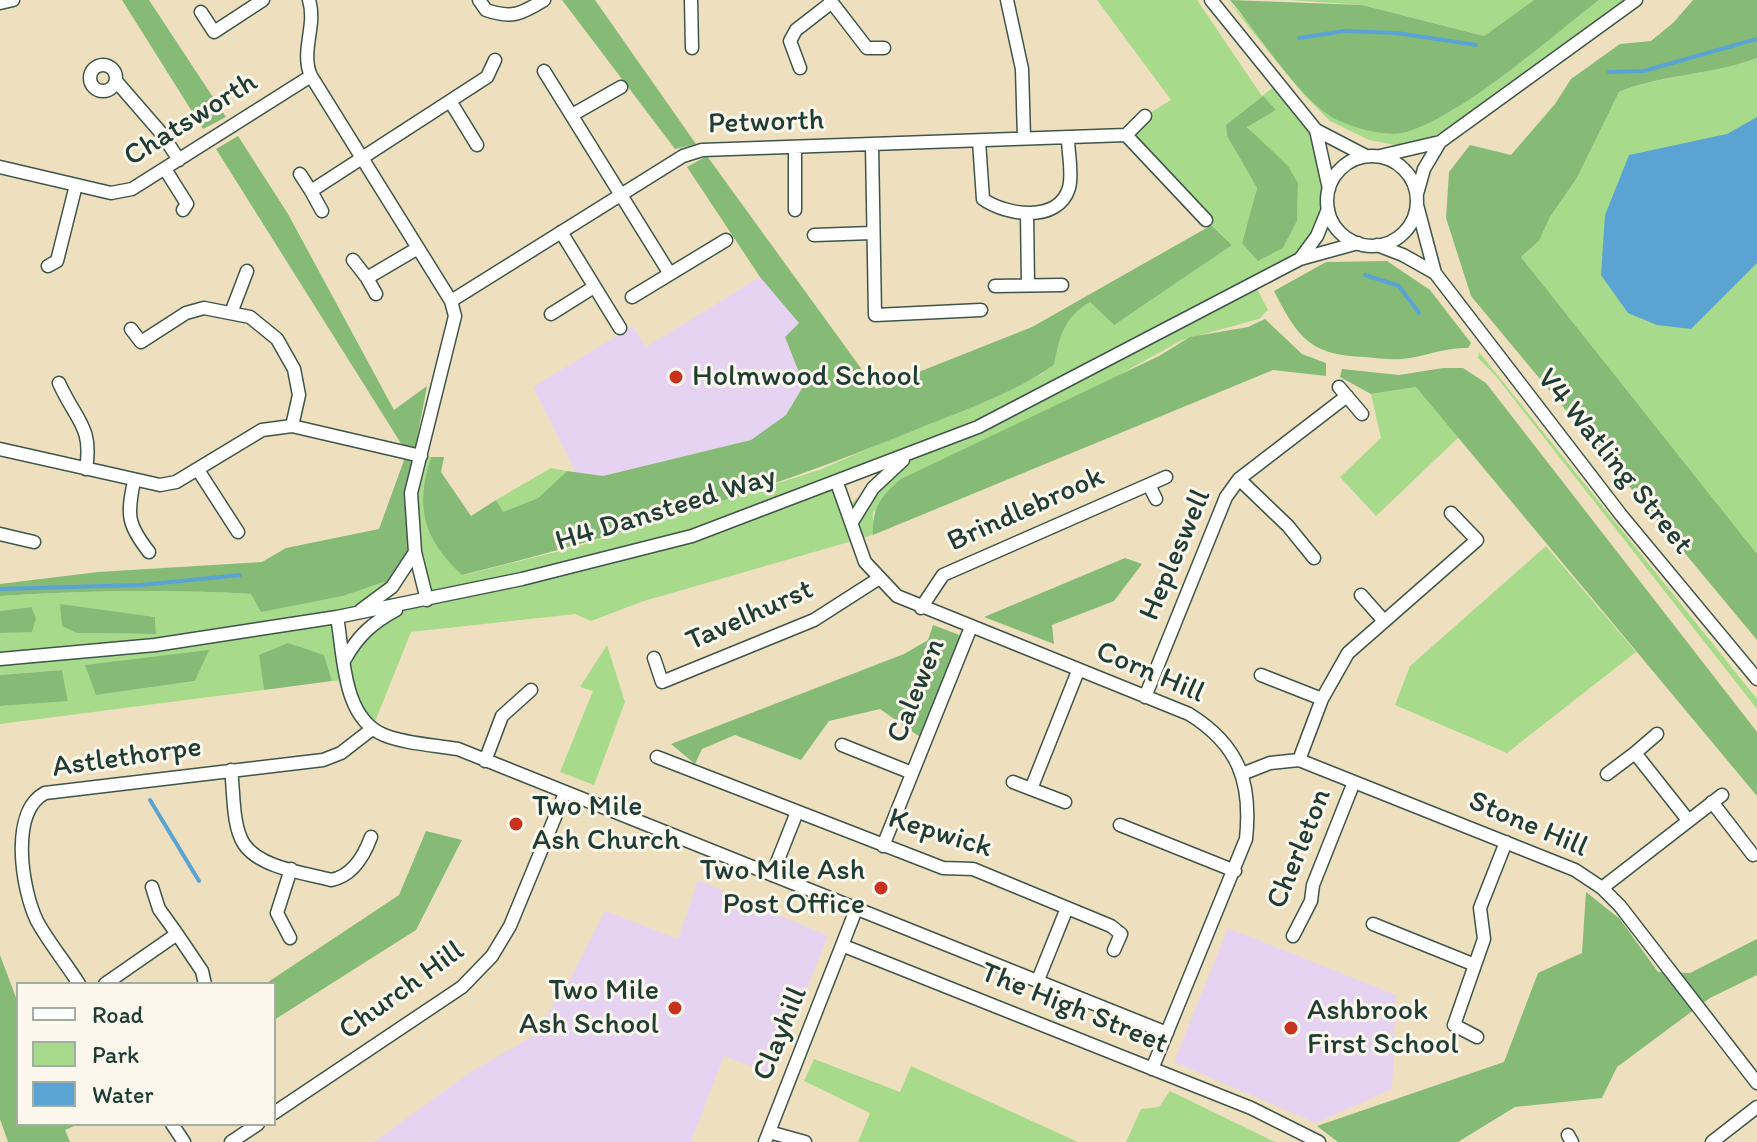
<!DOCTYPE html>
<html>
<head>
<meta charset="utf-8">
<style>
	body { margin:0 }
	#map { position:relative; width:1757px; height:1142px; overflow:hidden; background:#eee0be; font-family:Itim,sans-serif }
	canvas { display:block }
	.legend { position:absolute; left:16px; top:982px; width:260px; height:144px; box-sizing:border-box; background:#fbf7ec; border:2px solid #a3ada2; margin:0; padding:10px 14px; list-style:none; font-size:24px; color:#1f3d34 }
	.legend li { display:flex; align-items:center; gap:16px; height:40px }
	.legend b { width:40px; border:2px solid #a3ada2 }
</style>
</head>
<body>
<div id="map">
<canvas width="1757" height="1142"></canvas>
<ul class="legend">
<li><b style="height:10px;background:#fff"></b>Road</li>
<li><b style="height:22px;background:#a7db8b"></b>Park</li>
<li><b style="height:22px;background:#5ba3d2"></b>Water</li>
</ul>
</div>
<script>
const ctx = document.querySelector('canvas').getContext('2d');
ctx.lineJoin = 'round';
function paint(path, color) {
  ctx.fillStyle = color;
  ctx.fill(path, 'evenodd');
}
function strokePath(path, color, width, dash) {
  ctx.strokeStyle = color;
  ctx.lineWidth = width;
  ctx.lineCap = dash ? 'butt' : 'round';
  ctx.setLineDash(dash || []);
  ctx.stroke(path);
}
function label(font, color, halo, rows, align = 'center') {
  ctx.font = font + ' Itim,sans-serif';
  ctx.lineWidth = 6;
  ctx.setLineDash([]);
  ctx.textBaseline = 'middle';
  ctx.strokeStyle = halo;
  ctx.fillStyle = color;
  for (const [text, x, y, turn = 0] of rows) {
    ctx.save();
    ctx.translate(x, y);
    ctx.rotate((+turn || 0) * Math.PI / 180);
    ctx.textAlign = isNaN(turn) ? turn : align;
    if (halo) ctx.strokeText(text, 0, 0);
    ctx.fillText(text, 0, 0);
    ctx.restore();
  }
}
const built = new Path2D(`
	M760 277 799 323 785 337 804 385 786 415 751 440 603 476 576 473 533 387 633 326 646 347Z
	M698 880 828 936 772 1074 724 1056 691 1142H374L469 1073 533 1036 569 981 605 911 678 939Z
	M1228 928 1396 995 1392 1089 1316 1123 1174 1062Z`);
const green = new Path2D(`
	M1097 0H1197L1262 96 1280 82 1316 130 1329 189 1328 209 1300 259 1255 285 1268 310 1259 319 1182 340 873 512V535L644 601 591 621 575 614 411 632 372 729 347 680 332 681 324 655H259L264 690 0 724V706L68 700 62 670 0 675V633L31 607 0 611V596C84 591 167 589 251 594L262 611 343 596 384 582 392 587 337 617 345 658C363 629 394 607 427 600L411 514 421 456 431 457C414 509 424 539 463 575L576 547 819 470 1040 375 1054 365C1060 337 1063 318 1090 302L1099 310 1232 245 1183 197 1195 194 1188 195 1126 135 1145 116 1171 100ZM1276 110 1247 126 1298 183 1297 221 1283 248 1242 243 1257 188 1227 136 1226 125ZM904 458 847 507 837 483ZM60 605 155 617 156 634 77 633ZM208 651 195 681 96 695Z
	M1227 0 1258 33 1405 133 1453 110 1599 0H1625L1451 128 1418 143 1395 145 1369 140 1330 121 1303 94Z
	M1290 0H1534L1484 36 1362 5Z
	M1757 58V554L1521 257 1539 241 1550 217 1577 178 1619 92C1663 75 1712 74 1757 58Z
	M1479 352 1757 699V709L1495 375 1478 358Z
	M1416 387 1459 437 1376 516 1340 477 1381 438 1371 394Z
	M551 468 567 471 538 498 502 513 496 500Z
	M1546 546 1636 652 1507 753 1395 705 1410 666Z
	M607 645 625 702 594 785 560 772 593 691 580 687Z
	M814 1059 900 1092 911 1066 1078 1142H858L870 1113 804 1081Z
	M1170 1091 1275 1142H1126L1141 1109 1159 1107Z`);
const forest = new Path2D(`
	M122 0H149L226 117 203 129Z
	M562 0H595L696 144 675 149Z
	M1230 0 1362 5 1484 36 1534 0H1599C1548 39 1466 113 1407 132 1387 138 1348 127 1330 116 1297 95 1257 32 1230 0Z
	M1693 0H1757V58C1712 75 1663 74 1619 92L1577 178 1550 217 1539 241 1521 257 1757 554V640L1471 296 1446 218 1449 172 1470 145 1511 155 1555 104 1571 79 1620 44 1651 41 1674 22Z
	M1263 96 1276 110 1247 127 1288 166 1298 183 1297 221 1283 248 1258 261 1242 243 1257 188 1227 136 1226 125Z
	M238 136 288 214 394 410 427 386 415 449 402 445 216 149Z
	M707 156 876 389 1032 327 1210 226 1206 220 1232 245 1114 325 1090 302C1063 318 1060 337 1054 365 1011 395 958 412 910 432 764 492 615 537 462 575 424 539 414 509 431 457H444L441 472 471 516 496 500 503 512 538 498 567 471 603 476 751 440 786 415 804 385 785 337 799 323 760 277 687 167Z
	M1387 261 1430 290 1471 343 1468 348C1444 347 1425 357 1402 359 1390 360 1377 358 1365 357 1310 355 1298 338 1274 291L1326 262Z
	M1265 319 1302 354 1326 363V376L1273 370 873 535C872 508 880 497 901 479L1159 356 1190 337 1248 327Z
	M1443 368H1463L1486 383 1757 732V796L1416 387 1371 394 1340 377 1342 369 1399 375Z
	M407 452 421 456 411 493 415 552 392 587 384 582 343 596 261 612 251 594C167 589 84 591 0 596V584L98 572 262 562 286 548 379 529Z
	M1125 558 1142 564 1114 601 1052 625 1054 644 984 617Z
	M60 604 155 617 156 634 77 633 62 626Z
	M31 607 36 618 32 632 0 633V611Z
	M933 625 962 636 920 737 880 709 829 721 801 760 735 735 702 749 695 764 671 744 904 654 928 640Z
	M288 643 324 655 332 681 264 690 259 655Z
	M209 650 195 681 96 695 85 665Z
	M62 670 68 701 0 706V675Z
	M426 831 462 840 416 930 274 1020V984H265L399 895Z
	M1586 892 1620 919 1658 972 1690 973 1757 939V975L1710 998 1617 1067 1602 1098 1515 1107 1458 1142H1338L1317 1126 1504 1062 1538 973 1582 953Z
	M0 955 18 1003V1124H79L65 1130 70 1142H8L0 1119Z`);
const water = new Path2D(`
	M1757 117V263L1691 329 1657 325 1628 313 1601 275 1605 215 1629 155 1727 134Z`);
const stream = new Path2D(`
	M1299 38 1344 31 1397 33 1476 45
	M1609 72 1644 71 1757 39
	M1365 275 1399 286 1419 313
	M0 589 141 585 240 575
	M150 800 199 881`);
const minor = new Path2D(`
	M309 0C317 26 300 51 311 76L451 301 455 316 411 493 415 552 427 600
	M479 0 486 10C512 19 521 14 544 0
	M691 0 692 48
	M830 0 867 48H884
	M1007 0 1022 69 1024 138
	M1211 0 1316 130 1366 156
	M0 3 13 0
	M201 12 214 32 263 0
	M90 78a13 13 0 1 1 26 0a13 13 0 1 1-26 0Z
	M800 68 790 41 796 30 832 2
	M544 71 670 274
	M116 81 162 134 179 160
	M450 101 477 145
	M572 115 621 87
	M1316 130 1329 189
	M1126 135 1206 220
	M979 141 983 199C1005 215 1058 224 1069 188 1073 173 1068 153 1068 138
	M872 145 875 315 981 310
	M1380 156 1440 142 1636 0
	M1327 201a45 45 0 1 1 90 0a45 45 0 1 1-90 0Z
	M0 167 111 193 132 189 311 76
	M165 169 187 204 183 210
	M300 174 311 191
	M1417 194 1424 169 1440 142
	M1417 205 1435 273 1621 515 1757 679
	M795 210V147
	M322 211 311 191 487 77 495 60
	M1027 213 1028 285
	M561 232 620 328
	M814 235 872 233
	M1377 245 1403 255 1435 273
	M1300 259 1317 236 1328 209
	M353 260 367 278 418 248
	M48 266 57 261 76 185
	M367 278 376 294
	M995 286 1062 285
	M632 297 726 240
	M451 301 683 156 702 150 1126 135 1145 116
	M231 313 247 271
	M551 314 594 287
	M131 329 141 342 186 313 204 308 250 317 277 339 294 369 299 395 292 426
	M59 383C76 421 93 426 86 469
	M1339 387 1362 414
	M0 449 160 485 176 482 262 430 292 426 421 456
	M198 470 238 532
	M1239 479 1288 526 1314 558
	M134 481C127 515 127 524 149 552
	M837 483 865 562 897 596 1189 714C1239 745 1252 782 1246 839L1152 1069
	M1149 485 1156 499
	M852 522 873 488 903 460
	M0 534 34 542
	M1361 595 1384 621
	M921 608 943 575 1166 477
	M361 610 392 587 415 552
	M337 617C344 655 342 718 384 735 406 744 435 745 458 749L1167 1033
	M654 658 662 682 814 620 878 579
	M0 659 155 645 337 617 522 579 692 536 978 427 1300 259 1358 243
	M345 659C358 636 372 623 396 610
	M1261 675 1322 699 1299 760
	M1145 697 1226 497 1239 479 1347 396
	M1322 699 1348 653 1477 540 1451 513
	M1657 734 1635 753 1688 820
	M842 745 912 773
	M657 757 943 868 973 869 1111 926 1121 934 1114 950
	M485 761 502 716 531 690
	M231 770C234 791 232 826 244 844 260 868 305 873 331 880 353 876 364 856 371 837
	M1242 774 1270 763 1299 760 1575 870 1602 888 1620 906 1757 1083
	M1607 774 1635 753
	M1013 782 1031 789 1078 671
	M1031 789 1065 802
	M1712 802 1753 855
	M1120 825 1235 871
	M883 846 971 627
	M772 875 797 812
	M1602 888 1722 795
	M1373 924 1475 965
	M177 934 202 971 205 984
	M1293 936 1311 901 1313 885 1354 782
	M290 938 277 913 291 869
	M844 946 1251 1108 1319 1142
	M1038 980 1067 908
	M79 984C66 963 49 943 37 921 22 890 9 812 45 793L323 760 341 753 372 729
	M105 984 177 934 159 909 152 887
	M1477 1037 1454 1025 1484 939 1480 908 1506 842
	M274 1113 462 987 492 956 510 926 565 793
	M172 1124 184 1142
	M769 1132 805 1142
	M1568 1135 1572 1142
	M231 1142 258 1124
	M765 1142 857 907
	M1712 1142 1757 1107`);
const markers = [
	[676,377,8,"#c8321e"],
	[516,824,8,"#c8321e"],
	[881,888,8,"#c8321e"],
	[675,1008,8,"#c8321e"],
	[1291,1028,8,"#c8321e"]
];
const streetNames = [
	["Chatsworth",191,120,-32],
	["Petworth",766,123,-2],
	["V4 Watling Street",1614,462,51],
	["H4 Dansteed Way",666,510,-17],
	["Brindlebrook",1026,510,-24],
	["Hepleswell",1176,555,-67],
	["Tavelhurst",750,616,-24],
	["Corn Hill",1150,673,23],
	["Calewen",917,691,-68],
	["Astlethorpe",127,758,-8],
	["Stone Hill",1528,825,23],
	["Kepwick",940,834,17],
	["Cherleton",1300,849,-68],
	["Church Hill",402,991,-36],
	["The High Street",1074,1009,22],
	["Clayhill",781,1034,-68]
];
const poiNames = [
	["Holmwood School",692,377],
	["Two Mile",532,807],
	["Ash Church",532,841],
	["Two Mile Ash",865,871,"right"],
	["Post Office",865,905,"right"],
	["Two Mile",659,991,"right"],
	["Ash School",659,1025,"right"],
	["Ashbrook",1307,1011],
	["First School",1307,1045]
];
paint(built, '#e5d3f1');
paint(green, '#a7db8b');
paint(forest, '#85bb77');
paint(water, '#5ba3d2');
strokePath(stream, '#5ba3d2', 4);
strokePath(minor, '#3e5549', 15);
strokePath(minor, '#fff', 12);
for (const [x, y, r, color] of markers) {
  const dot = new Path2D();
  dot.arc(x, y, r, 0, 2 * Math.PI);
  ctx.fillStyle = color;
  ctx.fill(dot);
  strokePath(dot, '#fbf7ec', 3);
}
label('30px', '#1f3d34', '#fbf7ec', streetNames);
label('30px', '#1f3d34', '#fbf7ec', poiNames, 'left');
</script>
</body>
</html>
